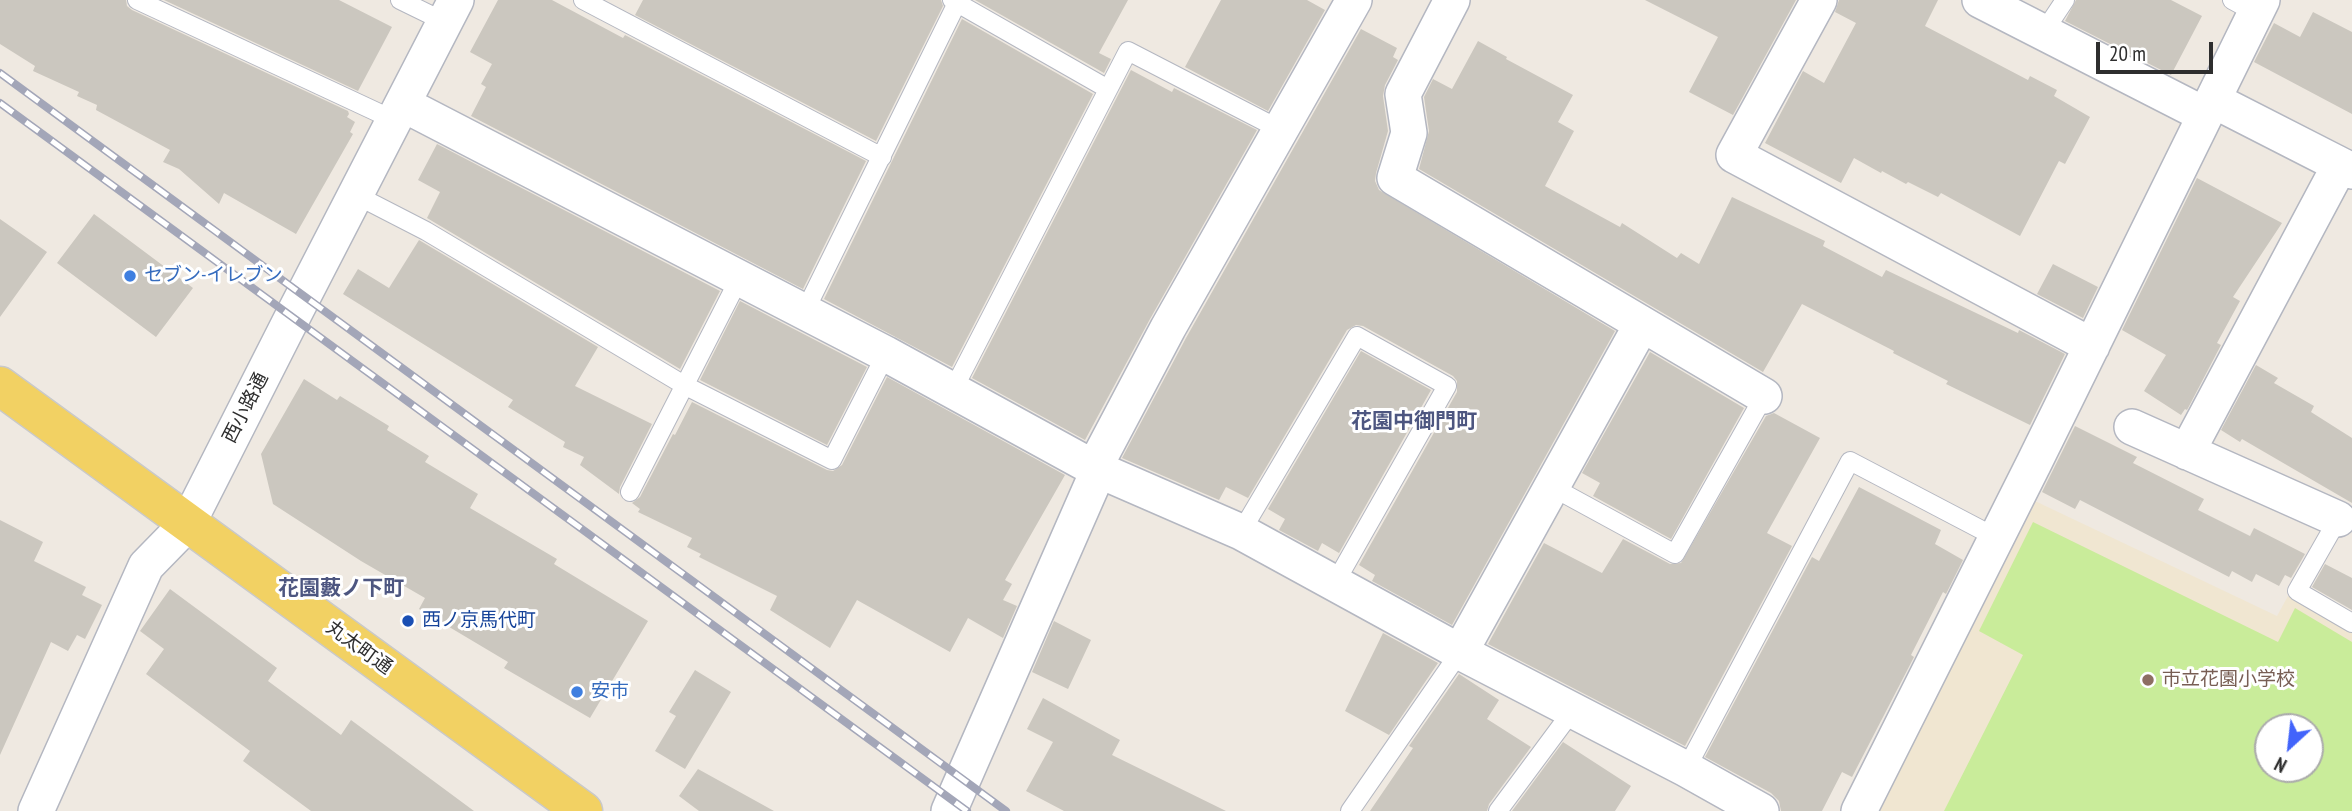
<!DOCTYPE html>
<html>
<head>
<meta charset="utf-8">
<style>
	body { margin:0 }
	#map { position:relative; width:2352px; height:811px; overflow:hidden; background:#efe9e1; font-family:"PT Sans Narrow",sans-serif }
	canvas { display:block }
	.north { position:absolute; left:2254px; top:713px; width:70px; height:70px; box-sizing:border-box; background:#fff; border:2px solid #ababab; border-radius:50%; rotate:207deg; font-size:19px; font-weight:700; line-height:28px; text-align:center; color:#2e2e2e }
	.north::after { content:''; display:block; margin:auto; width:24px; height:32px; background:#4264fb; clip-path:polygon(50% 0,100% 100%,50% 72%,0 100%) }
	.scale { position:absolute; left:2096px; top:42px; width:117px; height:32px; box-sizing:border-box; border:4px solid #2e2e2e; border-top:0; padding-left:9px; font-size:21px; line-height:24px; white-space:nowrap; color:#2e2e2e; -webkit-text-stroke:5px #fff; paint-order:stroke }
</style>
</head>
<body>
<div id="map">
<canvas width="2352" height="811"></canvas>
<div class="north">N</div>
<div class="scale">20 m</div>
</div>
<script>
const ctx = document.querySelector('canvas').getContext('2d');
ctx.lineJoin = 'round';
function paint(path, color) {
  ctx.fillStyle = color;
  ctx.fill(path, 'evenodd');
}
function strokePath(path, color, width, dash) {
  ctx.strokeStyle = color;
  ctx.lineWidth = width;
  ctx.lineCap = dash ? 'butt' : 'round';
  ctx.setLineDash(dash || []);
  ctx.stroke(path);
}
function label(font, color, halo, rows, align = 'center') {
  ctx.font = font + ' "PT Sans Narrow","Noto Sans JP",sans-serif';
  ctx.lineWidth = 6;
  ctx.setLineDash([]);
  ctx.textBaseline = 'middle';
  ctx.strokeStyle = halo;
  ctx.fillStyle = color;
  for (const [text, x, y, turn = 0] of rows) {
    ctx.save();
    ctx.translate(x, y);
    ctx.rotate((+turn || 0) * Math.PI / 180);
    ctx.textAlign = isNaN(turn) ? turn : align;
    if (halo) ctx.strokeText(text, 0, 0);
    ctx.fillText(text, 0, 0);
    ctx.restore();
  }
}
const education = new Path2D(`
	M2035 501 2277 616 2288 596 2352 633V811H1876ZM2268 727H2310V769H2268Z`);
const pitch = new Path2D(`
	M2033 522 2278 642 2295 608 2352 642V811H1944L2023 655 1979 631ZM2268 727H2310V769H2268Z`);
const building = new Path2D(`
	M0 0H126L127 6 132 10 348 111 349 114 347 117 355 122 350 132 353 134 296 234 224 193 219 204 179 169 163 162 170 150 96 110 97 105 77 96 79 92 33 71 35 66 0 44Z
	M164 0H339L392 27 358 91Z
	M498 0H552L623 38 625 35 866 161 803 289 471 116 486 87 481 84 492 64 470 52Z
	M643 0H941L943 6 876 141 635 15Z
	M975 0H1128L1099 53 1111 59 1104 73Z
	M1221 0H1307L1325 10 1268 111 1185 67Z
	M1645 0H1796L1733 115 1689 92 1718 37Z
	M1839 0H1938L1925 26 2028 80 2030 76 2057 90 2054 96 2090 117 2065 164 2059 161 2020 236 1941 193 1938 197 1908 182 1906 184 1882 171 1881 173 1854 158 1841 183 1765 143 1803 71 1824 83 1856 23 1835 12Z
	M2076 0H2171L2202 16 2171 75 2065 21Z
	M2313 12 2352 32V114L2254 62 2274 23 2300 37Z
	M962 19 1093 94 952 367 824 299Z
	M1361 29 1397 48 1393 57 1398 60 1385 85 1383 96 1388 131 1376 173 1375 181 1379 190 1615 331 1452 625 1372 581 1375 575 1359 565 1457 392V381L1453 376 1363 326 1356 325 1347 330 1248 498 1226 487 1219 500 1122 458 1186 338Z
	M1478 41 1507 57 1506 59 1573 95 1558 122 1574 131 1545 186 1620 227 1622 223 1677 258 1681 253 1699 264 1732 197 1825 241 1823 246 1882 277 1886 270 2018 333 2019 330 2065 354 2030 425 1946 384 1948 381 1893 353 1894 351 1802 304 1763 372 1419 169 1429 131 1424 97 1433 79 1452 89Z
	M1131 70 1172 92 1174 88 1257 130 1150 319 1085 440 972 378Z
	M437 144 720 291 680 369 427 218 440 192 418 180Z
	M2197 178 2282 223 2233 297 2240 301 2217 343 2221 345 2187 410 2185 409 2181 415 2144 391 2166 355 2122 330Z
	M94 214 193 288 156 337 57 263Z
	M0 219 47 252 0 317Z
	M419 240 598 347 575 386 652 424 620 487 619 494 580 465 584 457 563 447 565 442 508 407 513 400 343 294 358 269 389 288Z
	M2053 264 2098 287 2083 318 2037 294Z
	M740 301 867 367 827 445 700 380Z
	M1361 351 1431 390 1339 553 1322 543 1318 551 1279 530 1285 519 1268 509Z
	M1650 352 1744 408 1671 539 1593 496 1600 483 1582 473Z
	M2256 365 2278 378 2274 383 2314 406 2311 412 2352 438V503L2242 439 2240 442 2221 430Z
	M887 377 1065 475 1005 580 1012 584 1003 600 1017 606 1003 638 968 618 950 652 857 600 830 648 770 610 777 596 699 557 701 554 687 547 692 538 638 512 640 509 632 503 640 497 673 434 675 435 692 402 827 470 833 471 842 465Z
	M304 379 337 400 340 396 389 426 387 430 429 456 425 462 478 494 470 508 557 559 554 564 648 621 590 718 504 668 508 662 419 609 425 598 361 561 273 504 261 454Z
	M1774 413 1820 438 1767 533 1792 546 1685 746 1488 644 1544 543 1602 573 1623 539 1670 564 1681 563 1766 416Z
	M2075 426 2137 457 2133 463 2204 499 2198 510 2250 536 2254 528 2305 554 2291 578 2285 575 2279 586 2256 574 2252 582 2232 571 2229 577 2080 500 2075 509 2042 492Z
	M1859 487 1941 530 1935 544 1963 560 1946 594 1943 592 1911 655 1914 657 1852 777 1842 772 1822 811H1781L1779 801 1771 793 1705 757 1812 557 1819 561Z
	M0 520 43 542 34 561 86 587 82 595 102 605 85 639 77 635 68 651 51 642 0 755Z
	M2325 564 2352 578V610L2312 587Z
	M170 589 277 668 268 681 341 735 351 720 474 811H311L243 761 250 751 146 674 164 649 140 631Z
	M1054 621 1091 640 1068 689 1032 672Z
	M1383 633 1438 663 1389 735 1345 711Z
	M695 670 731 692 685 769 655 751 676 716 669 712Z
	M1459 674 1499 700 1487 719 1531 747 1489 804 1487 811H1370L1413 748 1409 746Z
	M1043 698 1120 740 1112 755 1226 811H1064L1026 791 1053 742 1027 729Z
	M1563 742 1631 786 1615 811H1512Z
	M698 769 774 811H699L679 796Z`);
const service = new Path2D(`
	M137 0 394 120
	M400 0 445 22
	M583 0 882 157
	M952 0 1108 89
	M2232 0 2256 13
	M2043 33 2065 0
	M356 195 426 231 684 385 832 460 886 354
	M804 313 957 3
	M953 390 1128 51 1281 130
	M1552 487 1675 554 1764 396
	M630 492 739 279
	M2338 519 2297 591 2352 623
	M1241 532 1357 336 1447 386 1335 583
	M1686 769 1850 461 1997 538
	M1350 811 1460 652
	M1498 811 1573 710`);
const minor = new Path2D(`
	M1452 0 1403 94 1409 133 1395 178 1764 396
	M1819 0 1734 155 2092 346
	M1980 0 2205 115
	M2213 100 2352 171
	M403 104 886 354 1094 468 1241 532 1460 652 1686 769 1761 811
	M2132 427 2338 519
	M2187 452 2340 165
	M1094 468 1168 328 1354 0
	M1460 652 1642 324
	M36 811 146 566 188 523 295 312 456 0
	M949 811 1099 469
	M1859 811 2034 463 2262 0`);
const primary = new Path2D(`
	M0 386 583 811`);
const rail = new Path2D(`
	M0 73 1006 811
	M0 103 967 811`);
const markers = [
	[130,276,7,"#3f7fe0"],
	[408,621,7,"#1a4fb4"],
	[2148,680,7,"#8d6e63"],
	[577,692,7,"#3f7fe0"]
];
const shopNames = [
	["セブン-イレブン",144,276],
	["安市",591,692]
];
const streetNames = [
	["西小路通",246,408,-63],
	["丸太町通",359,648,36]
];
const transitNames = [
	["西ノ京馬代町",422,621]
];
const educationNames = [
	["市立花園小学校",2162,680]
];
const neighbourhoodNames = [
	["花園中御門町",1414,422],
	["花園藪ノ下町",341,589]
];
paint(education, '#f0e6d1');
paint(pitch, '#c9ec9a');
paint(building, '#cbc7bf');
strokePath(service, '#b4b7c1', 20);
strokePath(minor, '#b4b7c1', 38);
strokePath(primary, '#c9c9c9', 41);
strokePath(service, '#fff', 18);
strokePath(minor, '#fff', 35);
strokePath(primary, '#f2d163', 38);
strokePath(rail, '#a3a6b8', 8);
strokePath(rail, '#fff', 5, [16]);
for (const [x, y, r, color] of markers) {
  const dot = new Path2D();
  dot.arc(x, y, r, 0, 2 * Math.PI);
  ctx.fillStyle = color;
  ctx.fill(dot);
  strokePath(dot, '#fff', 2.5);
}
label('19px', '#366cbe', '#fff', shopNames, 'left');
label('19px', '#2e2e2e', '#fff', streetNames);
label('19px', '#164399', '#fff', transitNames, 'left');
label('19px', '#785e54', '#fff', educationNames, 'left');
label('bold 21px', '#4d5680', '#fff', neighbourhoodNames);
</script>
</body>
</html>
